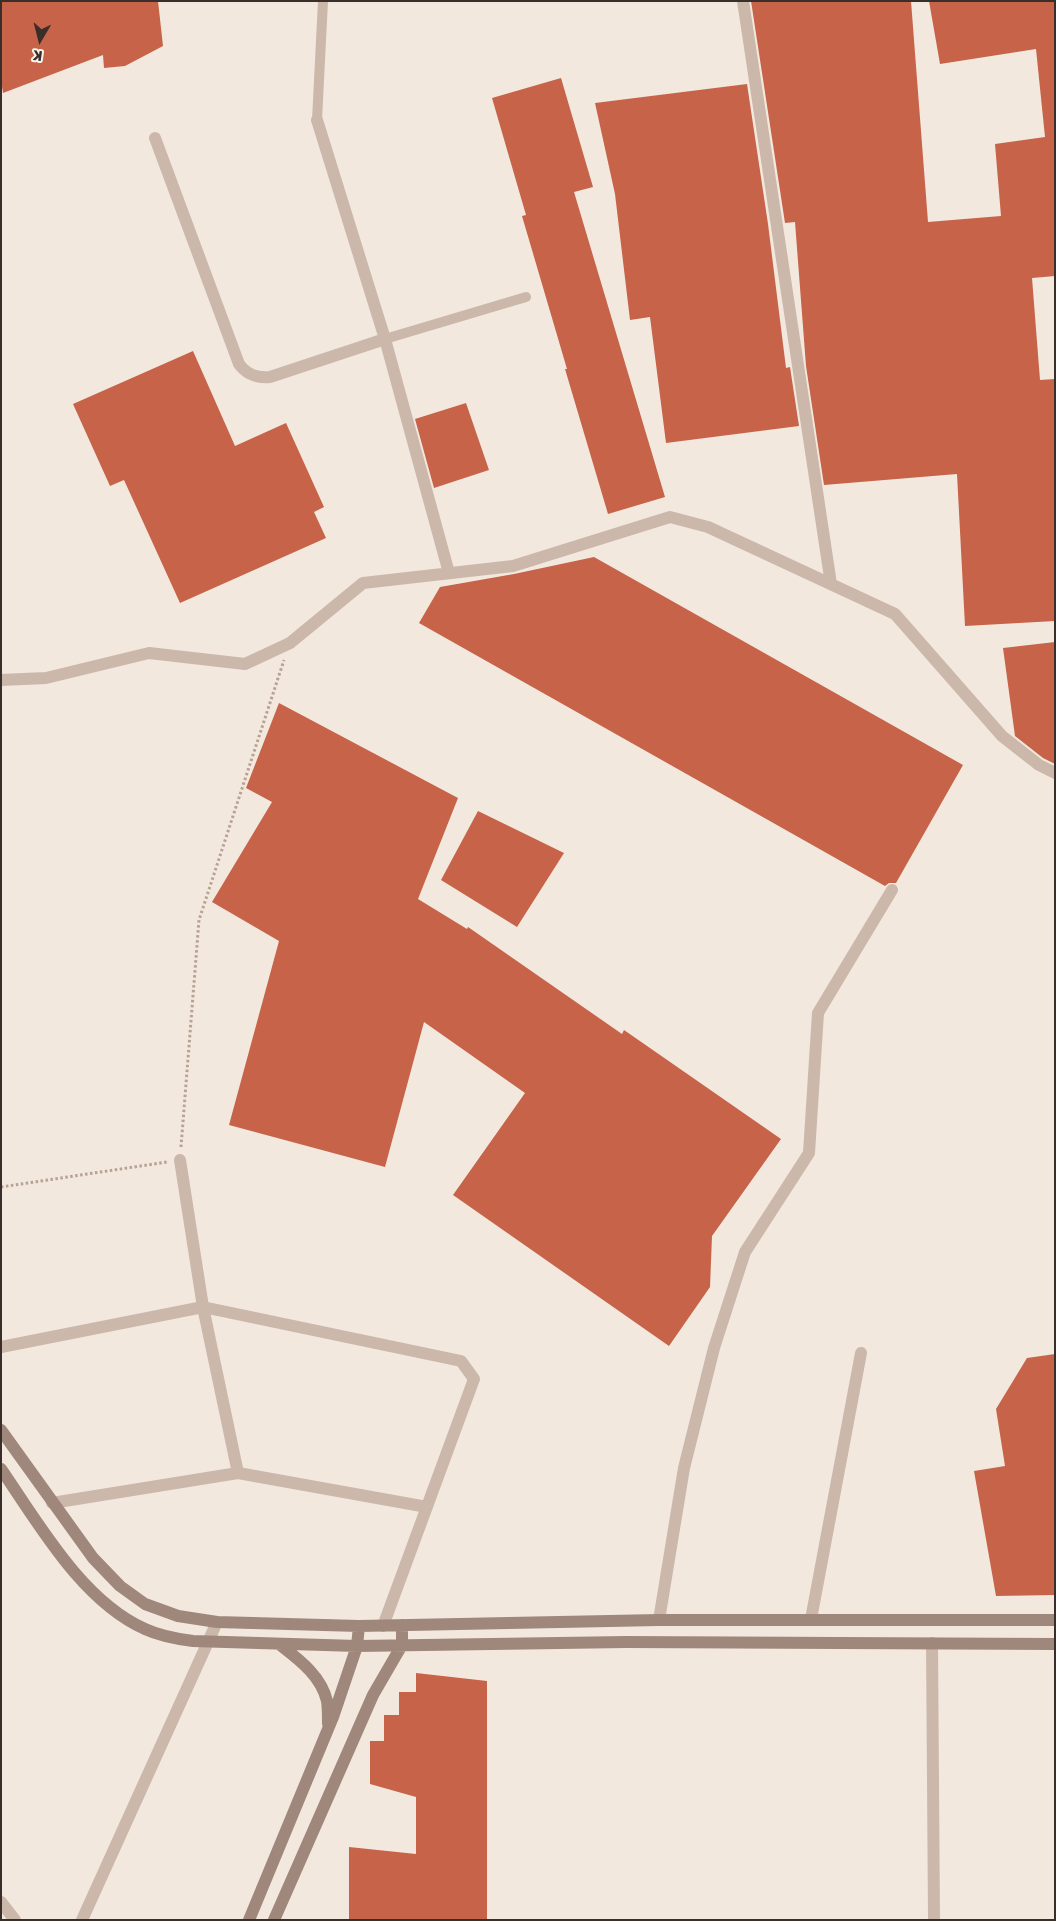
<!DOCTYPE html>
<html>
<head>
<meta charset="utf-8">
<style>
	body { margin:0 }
	#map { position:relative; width:1056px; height:1921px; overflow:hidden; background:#f3e8de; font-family:Rubik,sans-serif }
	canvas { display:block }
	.frame { position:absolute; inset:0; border:2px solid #392e29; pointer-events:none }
	.north { position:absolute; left:15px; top:15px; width:50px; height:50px; -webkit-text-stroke:4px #faf3eb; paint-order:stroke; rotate:188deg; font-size:14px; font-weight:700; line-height:20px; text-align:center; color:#392e29 }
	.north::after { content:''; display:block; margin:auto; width:18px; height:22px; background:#392e29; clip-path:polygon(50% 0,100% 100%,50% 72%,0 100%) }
</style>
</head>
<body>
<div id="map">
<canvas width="1056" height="1921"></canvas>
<div class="frame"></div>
<div class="north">K</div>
</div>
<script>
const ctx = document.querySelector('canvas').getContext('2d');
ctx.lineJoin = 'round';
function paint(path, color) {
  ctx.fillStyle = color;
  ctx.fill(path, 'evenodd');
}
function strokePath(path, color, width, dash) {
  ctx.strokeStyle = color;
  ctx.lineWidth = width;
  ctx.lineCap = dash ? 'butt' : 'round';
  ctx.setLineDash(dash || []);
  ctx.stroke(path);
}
const building = new Path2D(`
	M1 1H158L163 46 125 66 104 68 103 55 3 93 1 80Z
	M751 1H911L928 222 1001 216 995 144 1045 137 1036 49 940 64 929 1H1055V276L1032 278 1040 380 1055 379V621L965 626 957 474 824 485 806 366 795 222 785 223Z
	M561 78 593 187 574 192 665 497 608 514 565 369H567L522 216 526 215 492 98Z
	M747 84 768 224 786 368 790 367 799 426 666 443 650 317 630 320 615 194 595 103Z
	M193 351 235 446 286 423 324 507 314 512 326 538 180 603 124 480 110 486 73 404Z
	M466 403 489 470 434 488 415 419Z
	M594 557 963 765 896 883H889L885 886 419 623 440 587 514 574Z
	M1055 642V764L1043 758 1015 736 1003 648Z
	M279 703 458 798 418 899 467 929 468 927 622 1034 624 1030 781 1139 712 1236 710 1287 669 1346 453 1195 525 1093 424 1022 385 1167 229 1125 279 941 212 902 272 802 246 788Z
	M478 811 564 853 517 927 441 880Z
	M1055 1354V1595L996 1596 974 1471 1005 1466 996 1409 1027 1358Z
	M416 1673 487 1681V1920H349V1847L416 1854V1797L370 1784V1741H384V1715H399V1692H416Z`);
const path = new Path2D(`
	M181 1147 199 920 284 660
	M1 1187 167 1162`);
const lane = new Path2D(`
	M317 120 323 1
	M385 339 526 297`);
const street = new Path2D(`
	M743 1 831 584
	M317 120 385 339 449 573
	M155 138 239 364C247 375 257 378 270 377L385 339
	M1 680 46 678 149 653 245 664 290 643 363 583 513 566 670 517 708 527 895 614 1002 736 1039 765 1055 773
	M1 1347 203 1307 461 1361 474 1379 383 1626
	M238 1473 427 1507
	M52 1503 238 1473 203 1307 180 1160
	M811 1619 861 1353
	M659 1620 684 1468 714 1348 745 1252 809 1153 818 1013 892 890
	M932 1643 934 1920
	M1 1902 15 1920
	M82 1920 217 1622`);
const secondary = new Path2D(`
	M1 1430 93 1558 120 1586 145 1604 178 1616 217 1622 359 1626 659 1620H1055
	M1 1469C39 1524 82 1601 145 1629 160 1636 177 1639 193 1641L357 1646 626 1642 1055 1644
	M279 1644C298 1659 321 1675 327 1701 328 1708 328 1717 328 1724
	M249 1920 333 1717 357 1646 359 1626
	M274 1920 373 1695 402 1645V1625`);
paint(building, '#c66349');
strokePath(path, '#b7a294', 3, [2.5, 2.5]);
strokePath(lane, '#cbb8aa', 10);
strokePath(street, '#cbb8aa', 12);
strokePath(secondary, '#9f877b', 12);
</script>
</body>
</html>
